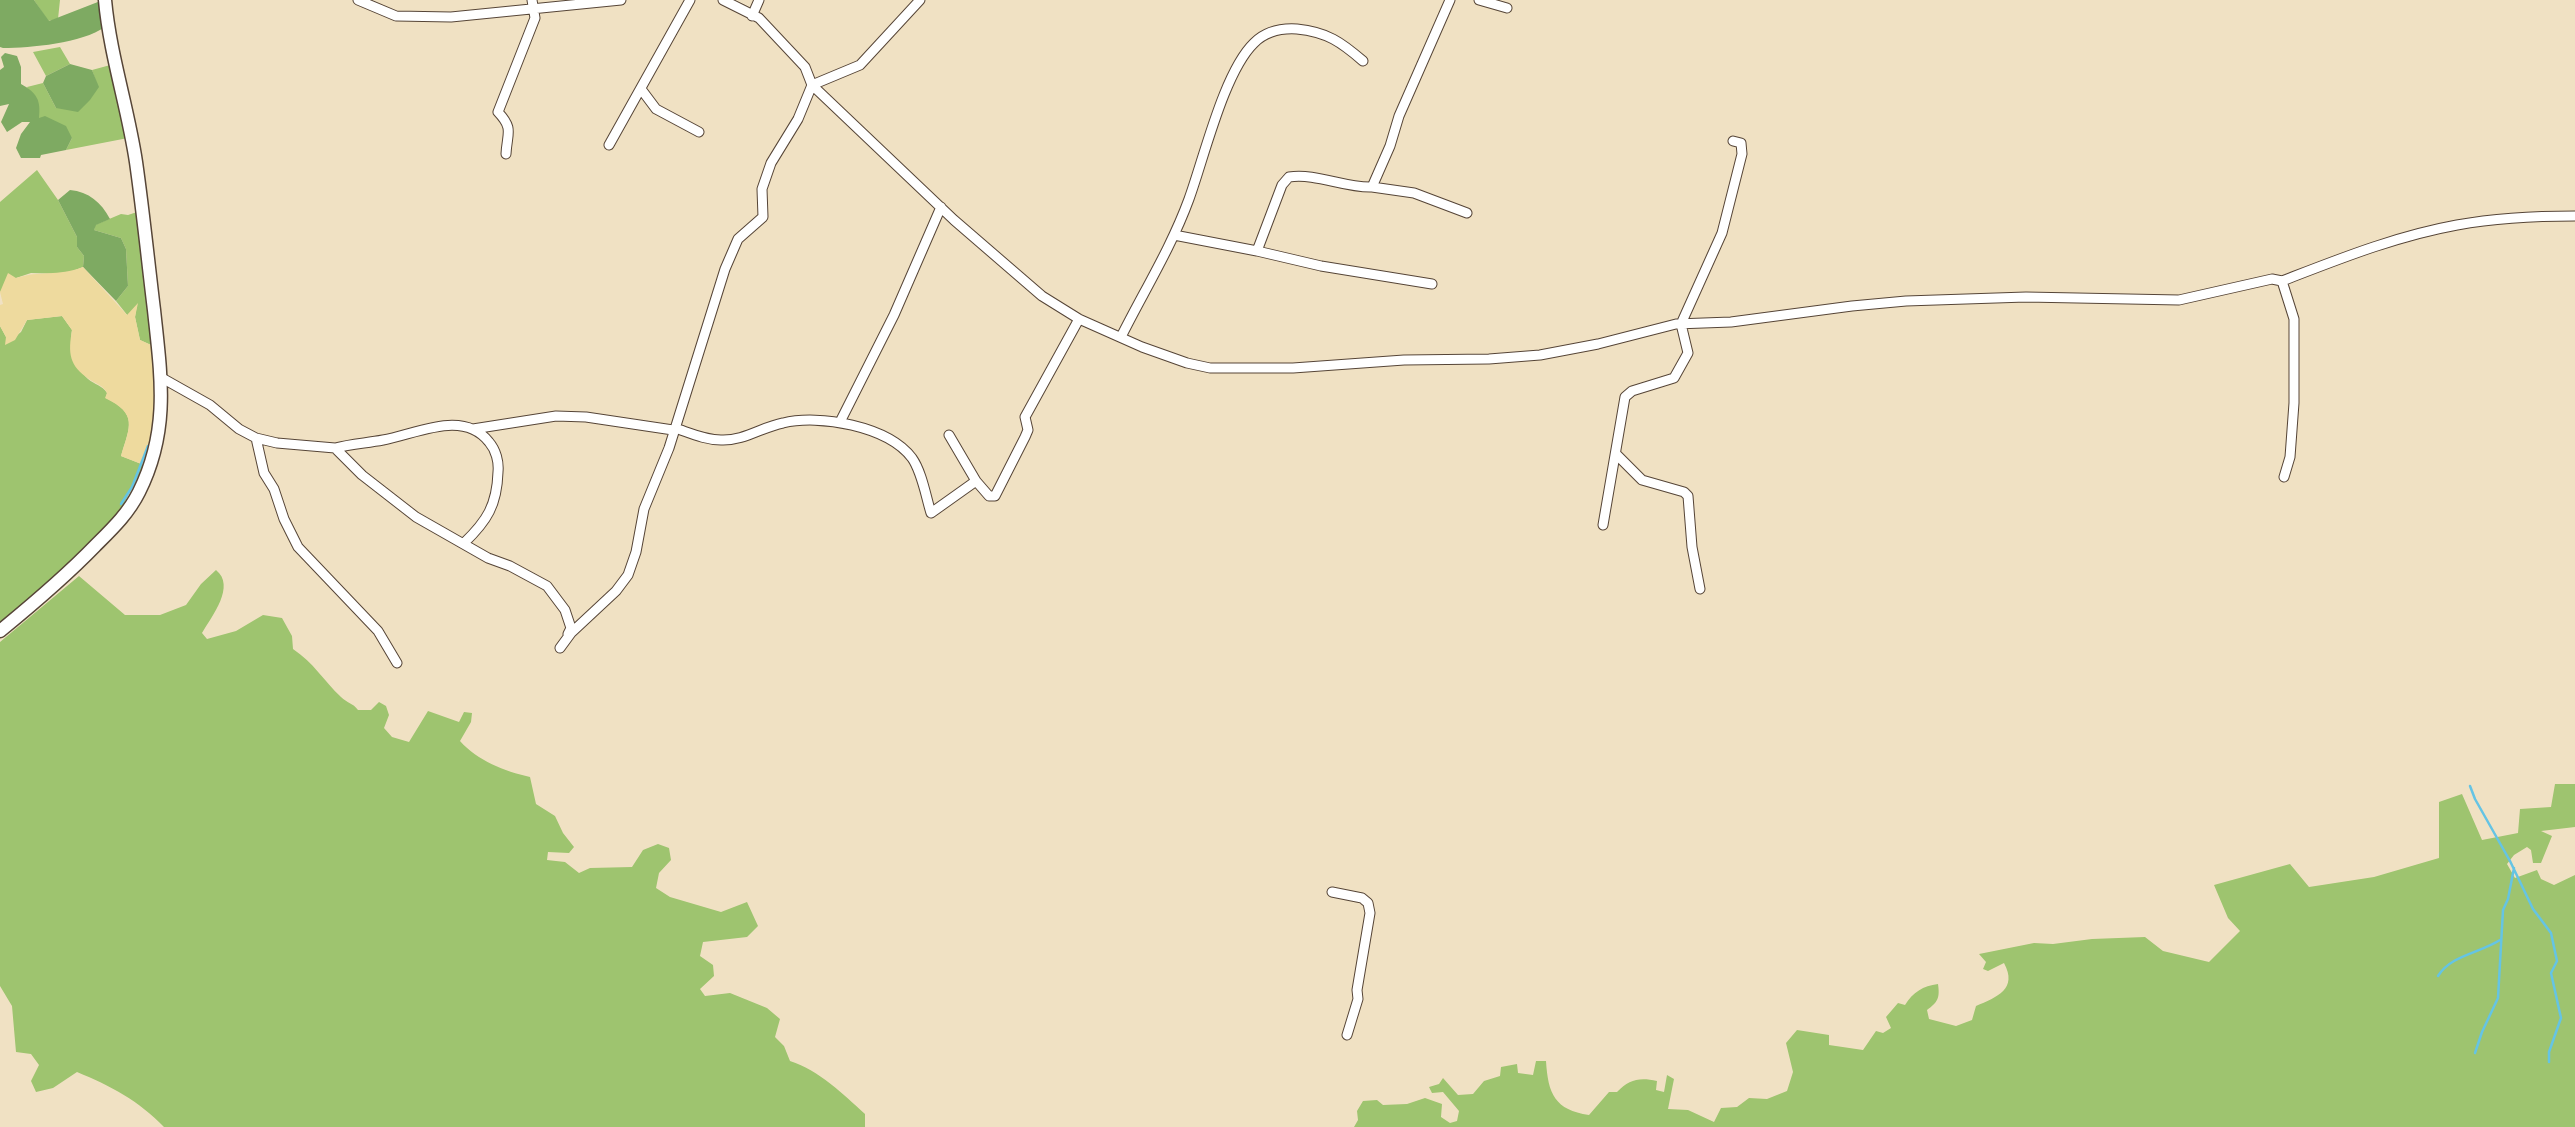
<!DOCTYPE html>
<html>
<head>
<meta charset="utf-8">
<style>
	body { margin:0 }
	canvas { display:block; background:#f0e1c3 }
</style>
</head>
<body>
<canvas width="2575" height="1127"></canvas>
<script>
const ctx = document.querySelector('canvas').getContext('2d');
ctx.lineJoin = 'round';
function paint(path, color) {
  ctx.fillStyle = color;
  ctx.fill(path, 'evenodd');
}
function strokePath(path, color, width, dash) {
  ctx.strokeStyle = color;
  ctx.lineWidth = width;
  ctx.lineCap = dash ? 'butt' : 'round';
  ctx.setLineDash(dash || []);
  ctx.stroke(path);
}
const green = new Path2D(`
	M34 0H60L58 19 48 21Z
	M60 47 70 64 46 76 33 52Z
	M114 64 128 138 66 150 72 138 39 118 27 87 43 83 56 108 98 87 92 70Z
	M37 170 58 200 77 237V247L84 256 83 267 65 274 31 273 16 278 0 292V202Z
	M137 212 151 345 140 340 135 317 137 305 128 316 116 301 128 286 126 249 121 238 94 230 95 225 121 214 128 215Z
	M62 316 72 330C69 346 76 367 88 379 95 385 102 385 107 393L106 398C138 414 130 426 121 456L144 465 120 511 85 552 0 623V326L6 337V344L21 332 27 320Z
	M216 570C236 586 212 616 202 633L207 639 236 631 263 615 282 618 292 636 293 649C314 663 323 680 341 697 347 703 353 703 358 710H371L379 702 386 706 389 715 384 728 392 737 409 742 428 711 459 722 464 712 472 713 471 722 460 741C478 761 504 771 530 777L536 804 555 816 563 833 574 847 569 853 548 852 547 860 565 862 579 873 590 868 632 867 643 850 658 844 669 848 671 860 659 873 656 888 670 897 721 912 747 902 758 926 747 937 703 942 700 956 713 965 714 976 700 989 705 996 730 993 767 1008 780 1019 775 1037 784 1046 790 1061C820 1071 842 1093 865 1114V1127H164C139 1101 111 1086 77 1072L53 1088 36 1092 31 1081 39 1065 31 1054 16 1052 12 1006 0 986V642L79 576 125 615H160L186 605 201 584Z
	M2555 784H2575V827L2541 831 2552 836 2541 863H2533L2531 850 2527 847 2514 855 2507 864 2515 878 2537 870 2541 879 2554 885 2575 875V1127H1354L1358 1120 1357 1111 1363 1101 1377 1100 1383 1105 1407 1104 1425 1098 1442 1104 1441 1117 1450 1123 1457 1121 1459 1111 1443 1092 1432 1093 1429 1087 1439 1084 1443 1078 1458 1095 1473 1094 1484 1081 1500 1076 1501 1067 1517 1064 1518 1073 1533 1075 1536 1061H1546C1548 1094 1555 1110 1589 1115L1609 1092H1617C1629 1079 1640 1077 1657 1081L1656 1090 1664 1092 1667 1075 1674 1079 1668 1109 1688 1110 1714 1122 1721 1108 1737 1107 1749 1098 1767 1099 1787 1091 1793 1072 1786 1043 1797 1030 1829 1035V1045L1863 1050 1876 1031 1883 1033 1891 1028 1886 1017 1898 1003 1905 1005C1913 992 1923 986 1938 984 1940 998 1938 1002 1927 1010L1929 1019 1956 1026 1972 1020 1976 1006C1997 997 2018 989 2004 963L1988 971 1983 969 1986 962 1979 954 2034 943 2053 944 2092 939 2145 937 2163 951 2209 962 2240 931 2228 918 2214 885 2290 864 2309 887 2374 877 2439 858V802L2462 794 2482 840 2518 833 2520 809 2551 807Z`);
const forest = new Path2D(`
	M0 0H34L49 21 103 0 105 27C82 43 31 48 3 48L0 47Z
	M5 53 17 56 21 67V84C37 93 41 100 39 118L45 116 66 126 72 138 66 150 41 155 40 158H21L16 148 21 134 30 122H22L7 132 1 122 9 104 0 106V70L4 67 1 57Z
	M70 64 92 70 99 87 90 100 78 112 56 108 43 83 46 76Z
	M70 190C89 192 101 202 110 219L96 225 94 230 121 238 126 249 128 286 116 301 83 267 84 256 77 247V237L58 200Z`);
const sand = new Path2D(`
	M83 267 127 315 138 303 135 317 140 340 151 345C157 384 161 428 144 465L121 456C130 426 138 414 105 398L107 393C103 385 96 384 89 379 69 366 68 353 72 330L62 316 27 320 15 340 5 345 6 337 0 326V305L3 304 0 292 8 273 16 278C41 270 57 277 83 267Z`);
const stream = new Path2D(`
	M121 504 132 487 148 446
	M2470 786 2475 799 2510 861 2533 909 2551 933 2557 961 2551 973 2561 1018 2549 1052V1062
	M2438 976C2451 955 2480 953 2500 940
	M2475 1053 2482 1032 2498 998 2503 910 2508 899 2514 868`);
const street = new Path2D(`
	M358 0 396 16 451 17 621 0
	M723 0 759 18 805 67 812 85 954 220 1042 296 1079 319 1142 347 1187 363 1210 368H1293L1404 360 1489 359 1540 355 1598 344 1676 324 1731 322 1852 306 1906 301 2026 297 2179 300 2272 279 2282 281C2339 259 2396 236 2457 225 2496 218 2535 216 2575 216
	M1479 0 1507 8
	M752 16 759 0
	M641 89 656 109 699 132
	M609 145 690 0
	M506 154C507 133 514 129 498 112L535 18 532 0
	M1372 187 1414 193 1467 213
	M1174 235 1257 251 1282 185 1289 177C1317 173 1344 188 1372 187L1390 146 1399 116 1450 0
	M1257 251 1321 266 1432 284
	M2282 281 2294 319V403L2290 457 2284 477
	M1121 337C1144 291 1171 248 1189 199 1204 158 1224 72 1254 43 1266 31 1281 28 1297 29 1327 32 1341 42 1363 61
	M162 378 210 405 239 429 256 438 277 443 335 448 362 475 416 517 488 558 510 566 547 586 565 610 571 628 568 634
	M840 422 894 315 941 207
	M473 429 556 416 586 417 673 430 675 428C690 433 705 440 721 440 744 441 762 427 783 423 819 414 888 426 912 458 922 472 926 497 931 513L976 481
	M949 435 976 481 989 496H995L1025 437 1028 430 1025 417 1079 319
	M256 438 264 473 274 489 284 519 298 547 378 631 397 663
	M335 448C351 444 367 443 383 440 417 434 463 409 489 442 496 450 499 462 498 472 497 505 487 521 464 543
	M1616 454 1642 480 1684 492 1688 496 1692 547 1700 589
	M1603 525 1625 397 1632 391 1674 378 1688 353 1681 324 1722 233 1742 154 1741 143 1733 141
	M560 648 571 633 616 591 628 575 636 552 644 509 669 448 725 269 738 239 763 217 762 189 771 163 798 119 812 85 860 65 920 0
	M1332 892 1362 898 1368 903 1370 913 1357 990 1358 999 1347 1035`);
const secondary = new Path2D(`
	M0 631C33 604 65 577 95 546 112 529 128 514 139 492 170 430 161 376 154 310 148 261 143 211 136 162 128 108 110 55 105 0`);
paint(green, '#9ec46f');
paint(forest, '#7eaa62');
paint(sand, '#eeda9e');
strokePath(stream, '#65c4e4', 2.5);
strokePath(street, '#564537', 11);
strokePath(secondary, '#564537', 15);
strokePath(street, '#fff', 9);
strokePath(secondary, '#fff', 12);
</script>
</body>
</html>
